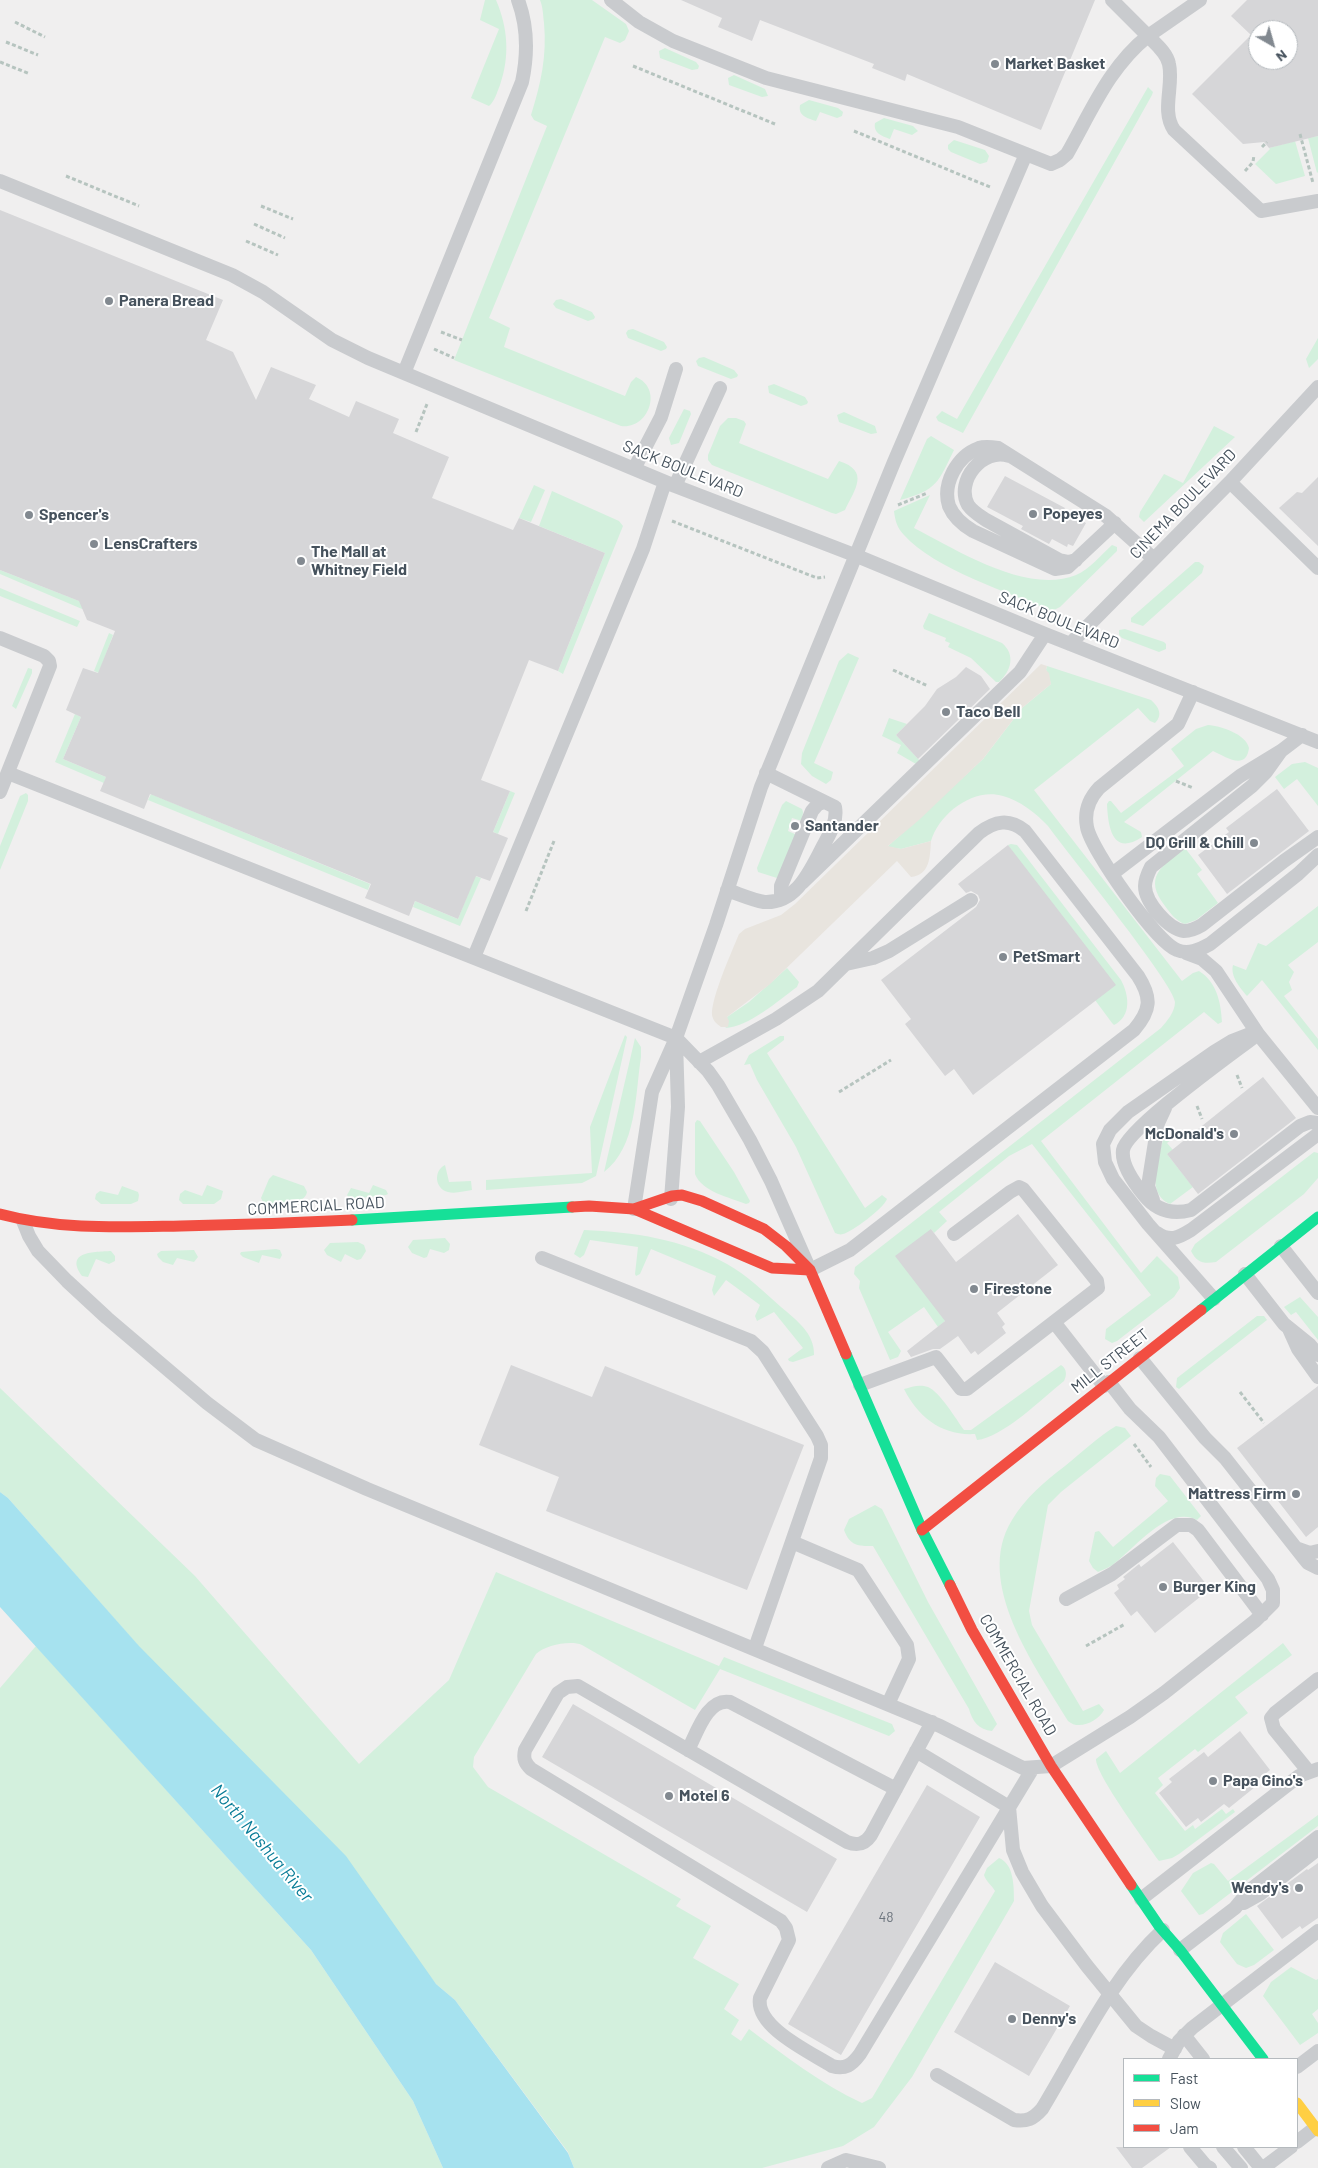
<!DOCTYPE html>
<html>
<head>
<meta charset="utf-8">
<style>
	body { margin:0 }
	#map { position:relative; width:1318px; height:2168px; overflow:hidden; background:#f0efef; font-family:Barlow,sans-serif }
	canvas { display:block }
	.legend { position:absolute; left:1123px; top:2058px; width:175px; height:90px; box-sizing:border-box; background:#fff; border:1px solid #b5babe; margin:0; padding:6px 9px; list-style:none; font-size:15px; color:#46525d }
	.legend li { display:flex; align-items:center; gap:10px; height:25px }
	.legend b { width:25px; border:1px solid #b5babe }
	.north { position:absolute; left:1248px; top:20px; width:50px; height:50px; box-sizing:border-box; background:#fff; border:1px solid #b5babe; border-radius:50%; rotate:142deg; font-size:14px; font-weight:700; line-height:20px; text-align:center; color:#46525d }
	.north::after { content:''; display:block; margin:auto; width:18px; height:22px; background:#828990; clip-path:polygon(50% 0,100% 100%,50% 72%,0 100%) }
</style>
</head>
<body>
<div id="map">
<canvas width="1318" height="2168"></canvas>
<ul class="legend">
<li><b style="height:6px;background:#16e098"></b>Fast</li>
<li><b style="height:6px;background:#ffcf43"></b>Slow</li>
<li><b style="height:6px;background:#f24e42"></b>Jam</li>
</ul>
<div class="north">N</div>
</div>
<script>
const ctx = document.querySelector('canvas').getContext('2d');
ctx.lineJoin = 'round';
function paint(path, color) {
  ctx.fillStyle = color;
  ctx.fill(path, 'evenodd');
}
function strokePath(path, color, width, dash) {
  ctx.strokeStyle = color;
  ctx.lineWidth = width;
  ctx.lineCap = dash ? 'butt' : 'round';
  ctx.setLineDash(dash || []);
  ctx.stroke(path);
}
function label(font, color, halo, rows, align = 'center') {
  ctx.font = font + ' Barlow,sans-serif';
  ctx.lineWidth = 4;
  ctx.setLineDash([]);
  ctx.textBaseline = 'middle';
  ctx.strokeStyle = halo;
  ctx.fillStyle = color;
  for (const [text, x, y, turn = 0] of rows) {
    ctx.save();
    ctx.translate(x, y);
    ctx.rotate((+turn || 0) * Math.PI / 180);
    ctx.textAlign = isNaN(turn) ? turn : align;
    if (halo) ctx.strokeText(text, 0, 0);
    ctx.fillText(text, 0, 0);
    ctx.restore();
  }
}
const green = new Path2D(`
	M485 0H496C508 28 510 56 500 85 497 92 495 101 489 106L471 98 499 29 480 20Z
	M540 0H592L626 24 629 31 625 40 620 43 605 37 489 318 510 328 504 347 625 396 631 382 636 377C664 389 648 430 621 426L454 360 547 126 534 120 531 115C541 83 547 56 544 23 543 15 543 7 540 0Z
	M665 48 696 62 699 66 698 69 692 70 660 58 659 51Z
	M734 75 765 89 768 96 762 97 729 85 728 78Z
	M1148 87 1153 92 1152 95 963 433 938 421 936 417 942 411 957 419Z
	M809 100 838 108 843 112 842 116 837 118 820 112 816 121C807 118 798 116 800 105Z
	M884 118 913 126 918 131 912 135 894 129 890 139C882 136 873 133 875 123Z
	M1318 136V172L1317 173 1308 138Z
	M954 140 985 150 989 156 987 162 980 164 951 152 948 149V145Z
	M1295 141 1305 176 1276 184 1255 164 1270 149 1269 148Z
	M561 299 592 312 595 317 594 319 588 321 556 308 553 304 556 300Z
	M633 329 664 342 667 347 666 349 661 351 628 338 626 333 628 330Z
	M1318 338V359L1309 368 1306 359Z
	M704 357 734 370 738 375 737 377 731 379 698 366 696 361 699 358Z
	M774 384 805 397 808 402 807 404 801 406 769 393 768 386Z
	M684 409 690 411 691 414 679 443 671 445 669 438Z
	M844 412 875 426 877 433 871 434 839 422 837 415Z
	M728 418H736L744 421 746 424 739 443 828 479 839 461C870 471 855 489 845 510L836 514 832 513 712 465 708 460V455L720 426Z
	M1214 426 1235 437 1144 522 1139 517 1140 512 1164 474 1183 483Z
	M931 436 954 450C938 482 938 490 900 500L927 439Z
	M534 485 545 490 531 522 519 518Z
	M552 491 619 521 623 526 563 674 558 671 605 553 539 526Z
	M930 495 914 528C957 550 1027 595 1076 575 1090 569 1101 555 1112 545L1117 547V551L1060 607 1052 611C1010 593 934 569 904 535 897 528 895 520 894 511Z
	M1195 562H1199L1204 566 1202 573 1143 626 1131 622V618Z
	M0 570 87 604 82 609 0 574Z
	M0 588 80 621 77 627 0 596Z
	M929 613 1002 643C1016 655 1011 671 999 682H996L971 658 948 647 950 643 945 641 946 638 924 629 923 626Z
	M1125 629 1164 642 1166 644V649L1159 652 1122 638 1119 635V630Z
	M109 633 113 635 99 673 94 671Z
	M848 653 859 658 814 763 833 772 831 780 826 784 812 776 801 764 802 753 839 661Z
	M1047 666 1151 700C1159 707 1163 715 1155 723L1150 721 1138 708 1034 790 1182 981 1193 973 1199 971C1217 982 1221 1003 1222 1022L1218 1024 1204 1012 1041 1141 1141 1273 1157 1256 1178 1277 1180 1288 1174 1297 1117 1341 1112 1343 1105 1339 1106 1329 1151 1295 1032 1144 1009 1156 939 1212 947 1221 934 1233 931 1229 945 1321 938 1327 924 1307 888 1332 901 1351 898 1357 890 1360 859 1288 860 1281 854 1274 855 1267 1161 1028C1167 1021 1175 1012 1175 1002 1175 985 1065 850 1048 826 1037 814 1019 800 1003 796 973 787 939 814 931 841L901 849 887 847 983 759 1022 708 1051 684 1046 670Z
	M28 668 32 669V673L16 709 12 706Z
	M75 714 81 717 63 759 106 777 104 783 55 762Z
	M889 718 907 724 896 735 920 761 916 764 897 753 901 745 882 736Z
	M1208 725C1221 726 1246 734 1249 748 1246 771 1226 757 1213 751L1124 822 1141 832 1142 837C1112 857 1108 826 1107 804L1109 801H1111L1121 813 1184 766 1171 749 1196 729Z
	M1305 762 1318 768V806L1297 779 1284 789 1275 777 1292 764Z
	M510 791 515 793 498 834 493 832Z
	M26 793 28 795V801L0 870V846L20 796Z
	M151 794 370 884 368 890 148 800Z
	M786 801 802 809 803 812 802 821 792 818 788 831 797 835 777 878 758 872 757 868 782 805Z
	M1011 844 1017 845 1121 980C1129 995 1132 1016 1114 1025L1112 1023 1095 1000 1008 845Z
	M1185 848 1202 870 1197 874 1218 903 1196 920 1185 924C1176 921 1171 914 1165 906 1143 877 1161 867 1185 848Z
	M475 876 481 878 460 926 413 907 415 901 458 919Z
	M1318 906V942L1288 965 1294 972 1289 982 1292 990 1284 996 1318 1039V1050L1262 980 1247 996C1240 988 1230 976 1233 965L1246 970 1258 943 1266 946Z
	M787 968 799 982 797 987C779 1000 749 1027 725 1028L728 1026 727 1017 749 1002Z
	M625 1035 627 1037 596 1176 582 1183 486 1190V1180L592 1173 590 1127Z
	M780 1036H784V1040L767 1053 865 1208 882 1195 887 1199C884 1208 852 1232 843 1234 840 1235 838 1234 835 1233L796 1147 757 1080 750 1064 744 1065 749 1055Z
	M635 1038 641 1047V1057C635 1095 637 1147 604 1172Z
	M697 1120 700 1121 734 1172 750 1201 749 1203 746 1204C729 1197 702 1192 695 1174V1123Z
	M1165 1131 1171 1140 1167 1143 1173 1150 1167 1154 1193 1187 1170 1204C1143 1192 1161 1153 1165 1131Z
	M1314 1152 1318 1153V1178L1304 1194 1216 1262C1204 1264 1197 1263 1191 1251L1195 1244Z
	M445 1165 449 1182 471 1181 472 1190C465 1191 455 1194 448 1192 435 1189 433 1171 445 1165Z
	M273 1175 304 1186 307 1192C304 1207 277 1203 264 1204L261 1198 269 1179Z
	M207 1185 223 1191 221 1199 214 1204H183L179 1200 180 1194 185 1190 202 1196Z
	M373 1185 386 1190 388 1194 386 1195 350 1199 347 1195 351 1188 369 1193Z
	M122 1186 138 1192 139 1195 138 1201 131 1204H101L95 1199 96 1194 100 1191 118 1195Z
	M584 1230C634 1232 682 1239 727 1264 747 1275 764 1292 781 1307 795 1319 815 1333 814 1355L793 1362 789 1361 788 1359 803 1348 774 1312 757 1321 755 1316 760 1305 726 1280 714 1296 712 1290 716 1276 651 1249 640 1274 636 1276 635 1274 638 1247 590 1240 584 1255 580 1258 574 1254Z
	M445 1238 450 1244 449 1250 444 1253 430 1249 427 1257 424 1258 412 1253 408 1247 413 1240Z
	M358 1242 364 1245 366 1251 361 1259 357 1260 345 1254 341 1262 327 1255 324 1250 330 1243Z
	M276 1249 280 1250 282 1255 280 1259 262 1255 259 1263 243 1257 240 1254 241 1252Z
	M194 1250 198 1257 194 1262 177 1258 173 1265 163 1262 158 1257 157 1254 161 1251Z
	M111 1251 115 1256V1261L109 1264 96 1259 88 1277 82 1276C64 1251 95 1252 111 1251Z
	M1300 1297 1318 1317V1340L1296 1312 1291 1315 1284 1307Z
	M1257 1316H1264L1267 1320 1179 1389 1176 1387 1177 1378Z
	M1061 1365C1067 1369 1067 1375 1064 1381 1043 1398 1002 1438 977 1440L975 1434C942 1436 918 1417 904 1389 912 1387 919 1384 928 1387 940 1392 956 1419 964 1430H971Z
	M0 1388 195 1576 359 1764 449 1680 496 1572 719 1666 724 1657 892 1724 895 1731 889 1736 720 1669 695 1710 582 1645C571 1640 545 1645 536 1654L474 1757 473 1767 488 1787 681 1899 676 1906 711 1926 693 1958 739 1984 724 2009 739 2020 731 2034 741 2041 749 2029C785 2056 821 2084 862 2103L872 2098 995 1891C992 1885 986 1882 984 1875L987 1868 999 1858C1014 1864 1014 1886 1014 1901L912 2077 874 2127 843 2146 762 2168H574L568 2152 455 2000 436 1984 8 1498 0 1492Z
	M1116 1426 1125 1428 1131 1436 1061 1492 1048 1505 1029 1611 1032 1625 1083 1711 1099 1704 1104 1710C1098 1721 1079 1731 1068 1721 1036 1667 973 1583 1012 1520 1025 1498 1045 1481 1065 1466 1081 1453 1098 1437 1116 1426Z
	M1160 1474 1170 1476 1201 1516 1197 1520C1168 1505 1136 1547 1115 1563 1111 1567 1104 1569 1098 1572L1093 1568 1089 1561 1095 1532 1099 1531 1113 1547 1168 1501 1155 1486 1156 1478Z
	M875 1505 882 1509 928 1602 997 1724 992 1731C979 1730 972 1721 969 1709L873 1546C858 1546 850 1546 844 1530L849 1519Z
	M1283 1643 1292 1655 1235 1697 1248 1713 1198 1752 1195 1749 1158 1778 1163 1785 1155 1793 1185 1831 1193 1825 1195 1829 1222 1809 1226 1814 1233 1809 1235 1812 1179 1854 1172 1858 1159 1861C1148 1845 1095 1774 1096 1759L1106 1751 1120 1773Z
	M36 1646 311 1950 413 2101 443 2168H0V1688Z
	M1318 1815V1826L1203 1914 1199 1915 1181 1891 1193 1873 1211 1863 1214 1864 1228 1881Z
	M1246 1914 1274 1950 1254 1965 1246 1968 1237 1964 1220 1942 1223 1933Z
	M1291 1967 1316 1980 1318 1979V2009L1312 2014 1318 2023V2033L1300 2045 1263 1996 1271 1982Z`);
const sand = new Path2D(`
	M1041 664 1047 666 1046 670 1049 673 1051 684 1022 708 983 759 919 820 888 846 901 849 931 841C930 857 930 875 911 877L897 861 769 985 727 1017 729 1021 728 1027H721C717 1024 713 1021 712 1015 711 998 732 951 739 934L745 929 781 915 795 904Z`);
const water = new Path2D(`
	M0 1492 8 1498 139 1646 346 1856 436 1984 455 2000 568 2153 574 2168H443L413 2101 311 1950 0 1607Z`);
const building = new Path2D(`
	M681 0H1095L1041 130 907 74 905 81 872 68 874 64 760 20 752 41 718 27 722 18Z
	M1247 0H1318V136L1269 148 1264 142 1243 144 1192 94 1251 35 1231 16ZM1258 30H1288V60H1258Z
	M0 210 223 300 206 340 233 352 256 400 271 367 316 385 309 399 349 417 356 401 399 419 393 433 449 457 432 498 513 530 519 518 605 553 558 671 529 660 481 780 510 791 493 832 508 838 490 881 476 876 458 919 415 901 409 916 365 898 371 884 150 794 144 809 100 791 106 777 63 759 81 717 66 710 83 668 98 673 115 631 87 620 79 601 0 570Z
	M1005 476 1065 508 1063 511 1086 523 1073 546 1068 544 1067 547 1052 539 1049 544 1021 529 1023 526 987 507Z
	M1318 477V546L1279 508 1297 492 1302 493Z
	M966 667 981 676 990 689 918 759 896 735 925 706 937 689 956 677Z
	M1277 789 1309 831 1227 894 1198 855 1229 832 1226 828Z
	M1008 845 1116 985 973 1095 954 1069 945 1076 905 1024 911 1019 881 980 976 907 980 900 978 895 971 891 966 893 958 884Z
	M1263 1077 1296 1118 1198 1194 1167 1154Z
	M1018 1214 1058 1265 997 1313 1005 1324 1002 1327 1006 1333 978 1355 975 1351 971 1354 958 1336 940 1349H933L911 1357 907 1351 945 1321 895 1256 931 1229 956 1262Z
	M511 1365 592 1397 605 1366 804 1445 747 1590 546 1511 559 1477 479 1445Z
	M1318 1386V1527L1306 1537 1237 1448Z
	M1173 1542 1210 1589 1155 1633 1137 1611 1131 1616 1114 1593 1119 1589 1117 1585 1125 1579 1123 1577 1139 1564 1141 1567Z
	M573 1704 837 1859 807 1912 542 1757Z
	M1240 1731 1270 1770 1252 1784 1255 1787 1229 1808 1224 1804 1201 1822 1198 1818 1186 1827 1159 1793 1172 1782 1169 1779 1204 1752 1208 1757Z
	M927 1785 980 1817 841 2055 788 2024Z
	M1318 1863V1918L1302 1929 1300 1926 1282 1939 1257 1906 1307 1869 1308 1870Z
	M995 1962 1070 2006 1029 2076 954 2032Z
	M1116 2147H1171L1142 2168H1132Z`);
const path = new Path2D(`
	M15 22 45 37
	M6 42 38 55
	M0 62 30 74
	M633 66 775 124
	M854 131 990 187
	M1300 134 1313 183
	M1262 147 1267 142
	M1245 171 1253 162 1254 155
	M66 176 139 206
	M261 206 293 219
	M254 224 285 238
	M246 241 278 255
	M441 332 462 340
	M434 349 454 358
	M416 432 427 404
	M898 505 927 493
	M672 521 817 578 825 577
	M893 670 928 686
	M1176 781 1193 788
	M526 911 554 841
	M1237 1075 1242 1088
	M839 1092 891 1060
	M1197 1106 1202 1119
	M1240 1392 1264 1423
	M1134 1444 1151 1467
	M1086 1646 1125 1624`);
const lane = new Path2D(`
	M611 0 639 22 673 41 766 78 958 127 1051 164 1060 160 1067 154C1091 112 1109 67 1148 36 1156 44 1167 53 1169 64 1174 85 1161 111 1174 130L1261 211 1318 201
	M1112 0 1148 36 1200 0
	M0 181 232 275 263 292 332 340 368 358 675 486 857 556 1045 634 1318 742
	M404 373 522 82C528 54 528 27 518 0
	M1009 456C983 447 955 481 968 505 973 512 980 516 986 520L1059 560 1069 562 1076 560
	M634 469 661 417 676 369
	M1230 482 1318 568
	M675 486 720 388
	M1115 523 1068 567 1055 569 973 531C963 525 954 518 949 506 942 484 957 456 979 448 985 446 992 447 998 448L1106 516 1154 559
	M0 638 44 656 49 661 50 666 0 792
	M1070 644 1230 482 1318 387
	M1193 692 1178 724 1099 788C1088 800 1084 812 1087 827 1091 850 1156 942 1177 950 1188 955 1199 950 1210 944L1298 874 1318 855
	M1281 751 1266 772 1252 786 1151 867C1148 873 1145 879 1145 886 1145 902 1168 929 1184 931 1191 931 1197 928 1202 925L1284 861 1318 837
	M8 773 676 1038 708 1071 718 1085 750 1140 771 1181 810 1270 850 1250 1134 1030C1151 1010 1152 998 1138 976L1025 831C1009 818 995 821 979 833L818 991 776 1019 699 1062
	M1112 874 1240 776 1281 751 1302 735
	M802 883 1020 672 1045 634
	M727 890C739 894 752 900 764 902 795 904 809 873 821 850 828 836 838 823 835 807L766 773
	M785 897 781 895V886L812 811 818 804 824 802
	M1186 953 1202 959 1216 971 1258 1034 1318 1108
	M474 957 643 549 665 482
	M846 964 873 958 889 951 971 900
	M1258 1034C1235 1052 1127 1128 1123 1150 1121 1165 1135 1184 1144 1195 1156 1210 1172 1215 1191 1210L1300 1126 1310 1122 1318 1123
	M671 1199 678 1107 676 1041
	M1153 1200 1148 1186 1158 1123 1165 1108
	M634 1209 652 1092 676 1038 716 925 761 787 894 462 1026 154
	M23 1221 29 1236 38 1251 67 1281 107 1318 207 1403 256 1440 367 1489 940 1726 1023 1768 1051 1766 1130 1717 1164 1693 1255 1621 1273 1603V1590L1268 1579 1159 1437 1130 1409 1109 1382
	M1157 1233C1170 1242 1178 1238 1191 1230L1318 1134
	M1281 1246 1318 1293
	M542 1258 751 1341 763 1352 817 1436 821 1445V1458L755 1648
	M1245 1274 1284 1324 1310 1345 1318 1355
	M1214 1299 1148 1224 1113 1179 1105 1162 1103 1144 1110 1130 1128 1112 1214 1052 1232 1041 1250 1034
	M1054 1322 1104 1386
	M1289 1329 1298 1349 1318 1377
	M1140 1358 1205 1438 1225 1458 1303 1557 1308 1563 1318 1568
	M860 1385 936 1357 961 1389H967L1098 1288 1097 1281 1023 1189 1019 1187 1010 1192 954 1234
	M792 1542 858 1570 907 1645 909 1659 888 1704
	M1296 1548 1310 1553 1318 1551
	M1066 1599 1112 1574 1177 1525H1191L1198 1530 1262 1615
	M932 1722 871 1835C865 1844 857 1846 847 1842L578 1686 567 1687 558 1693 525 1750C523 1759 525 1763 531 1769L781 1921 786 1928 789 1940 760 1998C755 2027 810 2052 832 2066 845 2070 852 2065 860 2054L1033 1768
	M688 1750C697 1733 707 1698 730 1702L896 1789
	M916 1751 1009 1807 1013 1850 1022 1872 1042 1906 1087 1966 1136 2026 1151 2036 1175 2049
	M1309 1772 1274 1729 1271 1718 1275 1713 1318 1679
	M1141 1899 1299 1776 1318 1769
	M1244 1903 1260 1894 1318 1849
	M1180 1950 1235 1908 1250 1890 1318 1837
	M1184 2035 1203 2059
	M1169 2059 1179 2041 1192 2028 1318 1931
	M1297 2067 1318 2051
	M937 2075 1014 2120C1027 2122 1033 2119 1042 2109 1079 2048 1110 1979 1163 1930
	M1297 2142 1315 2128
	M1190 2147 1206 2166 1210 2168
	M1223 2147 1241 2168
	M1244 2147 1261 2168
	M828 2168 846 2160 879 2168
	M1263 2168 1291 2147`);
const fast = new Path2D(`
	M352 1220 572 1207
	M1201 1310 1318 1217
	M846 1354 922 1530 950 1585
	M1131 1885 1159 1926 1180 1950 1263 2059`);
const slow = new Path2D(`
	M1297 2103 1318 2131`);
const jam = new Path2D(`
	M572 1207 589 1206 634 1209 772 1268 810 1270
	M634 1209 672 1196 682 1195 702 1201 764 1229 786 1246 810 1270 846 1354
	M0 1214C60 1230 119 1227 181 1226 238 1225 295 1223 352 1220
	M922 1530 1201 1310
	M950 1585 972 1630 1051 1766 1131 1885`);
const markers = [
	[995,64,5,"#828990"],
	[109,301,5,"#828990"],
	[1033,514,5,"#828990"],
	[29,515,5,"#828990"],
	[94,544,5,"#828990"],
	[301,561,5,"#828990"],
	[946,712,5,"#828990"],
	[795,826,5,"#828990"],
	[1254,843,5,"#828990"],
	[1003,957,5,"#828990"],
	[1234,1134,5,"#828990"],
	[974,1289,5,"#828990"],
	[1296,1494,5,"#828990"],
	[1163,1587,5,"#828990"],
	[1213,1781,5,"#828990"],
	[669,1796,5,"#828990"],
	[1299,1888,5,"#828990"],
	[1012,2019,5,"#828990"]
];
const numberNames = [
	["48",886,1917]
];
const poiNames = [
	["Market Basket",1005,64],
	["Panera Bread",119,301],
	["Popeyes",1043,514],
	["Spencer's",39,515],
	["LensCrafters",104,544],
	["The Mall at",311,552],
	["Whitney Field",311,570],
	["Taco Bell",956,712],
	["Santander",805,826],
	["DQ Grill & Chill",1244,843,"right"],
	["PetSmart",1013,957],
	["McDonald's",1224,1134,"right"],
	["Firestone",984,1289],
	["Mattress Firm",1286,1494,"right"],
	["Burger King",1173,1587],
	["Papa Gino's",1223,1781],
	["Motel 6",679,1796],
	["Wendy's",1289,1888,"right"],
	["Denny's",1022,2019]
];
const streetNames = [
	["SACK BOULEVARD",683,469,22],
	["CINEMA BOULEVARD",1183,504,-46],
	["SACK BOULEVARD",1059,620,22],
	["COMMERCIAL ROAD",316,1206,-3],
	["MILL STREET",1110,1361,-38],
	["COMMERCIAL ROAD",1018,1675,60]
];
const waterNames = [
	["North Nashua River",262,1843,50]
];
paint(green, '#d3f0dd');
paint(sand, '#e8e4de');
paint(water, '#a6e2ef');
paint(building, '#d6d6d8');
strokePath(path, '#b6c4bf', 3, [4, 2.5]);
strokePath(lane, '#c9cbce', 14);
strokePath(fast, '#16e098', 11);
strokePath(slow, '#ffcf43', 11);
strokePath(jam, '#f24e42', 11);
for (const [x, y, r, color] of markers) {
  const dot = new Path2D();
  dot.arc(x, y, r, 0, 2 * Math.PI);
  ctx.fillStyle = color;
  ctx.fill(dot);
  strokePath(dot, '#fff', 2);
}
label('14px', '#6c747d', null, numberNames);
label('bold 16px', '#46525d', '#fff', poiNames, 'left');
label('16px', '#46525d', '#fff', streetNames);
label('italic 18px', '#087c97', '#fff', waterNames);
</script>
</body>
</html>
